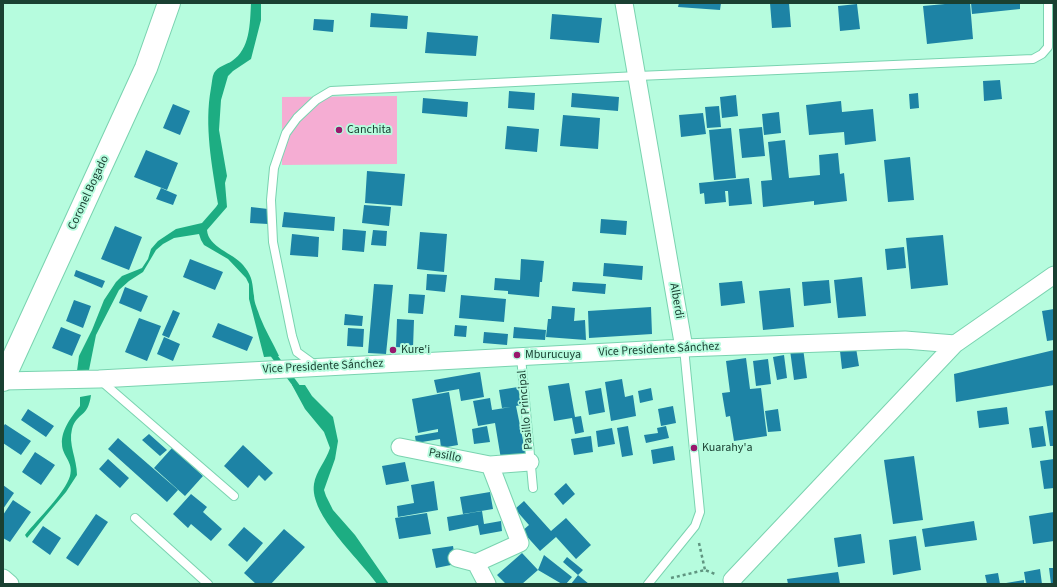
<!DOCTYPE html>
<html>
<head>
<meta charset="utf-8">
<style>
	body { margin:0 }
	#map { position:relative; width:1057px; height:587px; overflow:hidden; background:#b6fcde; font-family:"Source Sans 3",sans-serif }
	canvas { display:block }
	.frame { position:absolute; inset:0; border:4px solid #1a4032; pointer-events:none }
</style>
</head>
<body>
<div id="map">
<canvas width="1057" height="587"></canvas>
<div class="frame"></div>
</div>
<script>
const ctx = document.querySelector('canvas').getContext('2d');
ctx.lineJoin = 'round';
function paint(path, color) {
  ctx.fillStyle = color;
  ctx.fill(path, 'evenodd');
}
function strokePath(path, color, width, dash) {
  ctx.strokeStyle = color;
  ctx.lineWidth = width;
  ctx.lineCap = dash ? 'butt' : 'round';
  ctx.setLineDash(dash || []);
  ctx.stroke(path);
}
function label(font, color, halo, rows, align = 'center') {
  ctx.font = font + ' "Source Sans 3",sans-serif';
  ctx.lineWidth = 4;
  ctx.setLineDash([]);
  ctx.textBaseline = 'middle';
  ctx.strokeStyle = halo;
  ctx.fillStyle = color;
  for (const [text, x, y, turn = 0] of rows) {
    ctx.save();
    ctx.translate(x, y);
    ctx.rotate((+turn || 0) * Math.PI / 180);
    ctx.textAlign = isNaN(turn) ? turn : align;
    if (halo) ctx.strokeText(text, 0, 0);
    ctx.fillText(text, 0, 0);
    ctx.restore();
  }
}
const green = new Path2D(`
	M397 96V164L282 165V97Z`);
const water = new Path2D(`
	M251 3H261V20L251 59 233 71 228 76 221 100 219 130 227 176 225 183 227 207 207 230C208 247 233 253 243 265 253 277 252 282 254 296 254 303 258 310 260 317 265 330 273 343 279 356L264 357 249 299V284L246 278 228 259 204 245 201 240 199 234 174 238 163 244 156 250 143 272 129 281 119 290 96 335 89 370 77 371 79 356 92 330 104 300 116 282 122 276 142 268 148 259 151 249 158 241 176 229 202 223 216 207 218 204C212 165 204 126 211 88 212 83 212 77 214 73 218 66 226 65 232 61 250 49 250 24 251 3Z
	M292 385H305L312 396 333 417 338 441 335 459 324 490 326 496 333 510 355 535 389 584H377C360 559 309 515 314 484 316 471 326 461 330 448L324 432 305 409Z
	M91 395C88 418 77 412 72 429 68 444 77 459 77 475L66 492 27 538 25 535C37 520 65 493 70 476 74 462 62 456 62 444 61 430 72 416 80 406V397Z`);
const stream = new Path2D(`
	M269 349 301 392`);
const building = new Path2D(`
	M679 3H721L720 10 678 7Z
	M770 3H789L791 27 772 28Z
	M956 3H970L973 39 927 44 923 6Z
	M971 3H1020V9L972 14Z
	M857 4 860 29 840 31 838 6Z
	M371 13 408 16 407 29 370 27Z
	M552 14 602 18 599 43 550 39Z
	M314 19 334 20 333 32 313 30Z
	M427 32 478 36 476 56 425 53Z
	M1000 80 1002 99 984 101 983 81Z
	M509 91 535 93 534 110 508 108Z
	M572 93 619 97 618 111 571 107Z
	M918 93 919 108 910 109 909 94Z
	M736 95 738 116 722 118 720 97Z
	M423 98 468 102 467 117 422 113Z
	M841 101 842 112 873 109 876 141 845 145 844 132 809 135 806 105Z
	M173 104 190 111 180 135 163 128Z
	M719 106 721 127 707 128 705 107Z
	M779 112 781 133 764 135 762 114Z
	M703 113 706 134 681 137 679 115Z
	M563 115 600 118 598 149 560 146Z
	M507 126 539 129 537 152 505 149Z
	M762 127 765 156 742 158 739 129Z
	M731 128 736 178 714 180 709 130Z
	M785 140 789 178 820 175 819 155 838 153 840 174 844 173 847 201 814 205V201L763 207 761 181 772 180 768 142Z
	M146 150 178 163 167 190 134 177Z
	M910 157 914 200 888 202 884 160Z
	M367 171 405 174 402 206 365 203Z
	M749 178 752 204 729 206 728 191H725L726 202 705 204 704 193 700 194 699 183Z
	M161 188 177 195 173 205 156 199Z
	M364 205 391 207 389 226 362 223Z
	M251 207 268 209V224L250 223Z
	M284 212 335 217 334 231 282 227Z
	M601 219 627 221 626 235 600 233Z
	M115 226 142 237 129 270 101 259Z
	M343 229 366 231 364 252 342 250Z
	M373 230 387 231 386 246 371 245Z
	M420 232 447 234 444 272 417 269Z
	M292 234 319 237 318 257 290 255Z
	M943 235 948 285 911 289 906 238Z
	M904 247 906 268 887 270 885 249Z
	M190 259 223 272 215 290 183 277Z
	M521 259 544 261 542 282H540L539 297 508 294V291L494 290 495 278 520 280Z
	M604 263 643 266 642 280 603 276Z
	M76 270 105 281 102 288 74 276Z
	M427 274 447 275 445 292 426 290Z
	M862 277 866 316 838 318 834 280Z
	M829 280 831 303 804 306 802 282Z
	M742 281 745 303 721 306 719 283Z
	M573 282 606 284 605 294 572 291Z
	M374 284 393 285 386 354 368 353Z
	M125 287 148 296 141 312 119 303Z
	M790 288 794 327 763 330 759 291Z
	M409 294 425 295 423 314 408 313Z
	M461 295 506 299 504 322 459 318Z
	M74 300 91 306 83 328 66 321Z
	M552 306 575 308 574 321 585 320 586 340 546 337 548 319H551Z
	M651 307 652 334 589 338 588 311Z
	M1054 309V340L1047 341 1042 311Z
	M173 310 180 313 169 338 162 335Z
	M345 314 363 316 362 326 344 325Z
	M139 318 161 326 147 361 125 352Z
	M397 319 414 320 413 348 396 347Z
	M218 323 253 337 247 351 212 337Z
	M455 325 467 326 466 337 454 336Z
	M61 327 81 335 72 356 52 348Z
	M514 327 546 330 545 340 513 338Z
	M348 328 364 329 363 347 347 346Z
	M484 332 508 334 507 345 483 343Z
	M164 337 180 344 173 361 157 354Z
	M803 348 807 378 794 380 790 350Z
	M856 348 859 366 842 369 840 351Z
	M1054 350V385L956 402 954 374Z
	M784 355 787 378 777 380 773 357Z
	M746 358 750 389 761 388 767 436 734 441 730 416 726 417 722 393 730 392 726 361Z
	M768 359 771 384 756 386 753 361Z
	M480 372 484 397 461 401 459 389 437 393 434 380Z
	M622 379 625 397 633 395 636 416 611 421 605 382Z
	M569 383 575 417 581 416 584 432 575 434 572 418 554 421 548 386Z
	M518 387 521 405 516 406 526 455 501 459 495 423 478 426 473 401 490 398 492 410 511 407 502 408 499 390Z
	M601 388 605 412 589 415 585 391Z
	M651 388 653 400 640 403 638 391Z
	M449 392 458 445 441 448 440 439 416 443 415 436 438 432V429L418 433 412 399Z
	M673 406 676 423 661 426 658 409Z
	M1007 407 1009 424 979 428 977 411Z
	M28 409 54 426 46 437 21 420Z
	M778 409 781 431 768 432 765 411Z
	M1054 410V446H1050L1045 411Z
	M5 424 31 441 21 455 3 443V427Z
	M487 426 490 442 474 444 472 429Z
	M628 426 633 455 622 457 617 428Z
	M666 426 669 438 646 443 644 435 658 433 657 428Z
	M1043 426 1046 446 1032 448 1029 428Z
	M612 428 615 444 598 447 596 431Z
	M149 434 167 450 160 456 142 440Z
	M591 436 593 452 574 455 571 439Z
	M118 438 178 490 167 502 108 449Z
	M243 445 273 473 265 481 259 475 248 488 224 466Z
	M673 446 675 460 653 464 651 450Z
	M172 448 203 476 185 496 154 468Z
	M35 452 55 465 41 485 22 472Z
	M914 456 923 520 893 524 884 460Z
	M108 459 129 478 120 488 99 469Z
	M1054 459V488L1044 489 1040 461Z
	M405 462 409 481 386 485 382 466Z
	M434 481 438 510 398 517 397 506 414 503 411 485Z
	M566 483 575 494 563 505 554 494Z
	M3 485 14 493 3 509Z
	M490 492 493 509 463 514 460 497Z
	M191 494 207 507 203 512 222 529 211 541 191 524 188 528 173 514Z
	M13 500 31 512 10 542 3 538V515Z
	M524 501 551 531 566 518 591 545 576 559 556 537 540 551 522 531 529 525 515 509Z
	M482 511 484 524 501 521 502 531 480 535 478 525 449 531 447 517Z
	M1054 512V541L1033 544 1029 516Z
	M427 513 431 534 399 539 395 518Z
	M96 514 108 522 78 566 66 558Z
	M974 521 977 540 925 547 922 529Z
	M43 526 61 538 50 555 32 542Z
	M244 527 263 543 247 562 228 545Z
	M284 529 305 547 271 584H256L244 573Z
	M861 534 865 563 838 567 834 538Z
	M916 536 921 570 893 575 889 540Z
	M453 546 456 564 436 568 432 549Z
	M522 553 538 570 522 584H506L497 575Z
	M544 555 572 577 566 584H562L538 570Z
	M567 557 583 570 578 575 563 562Z
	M1049 568H1054V584H1051Z
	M1040 569 1042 584H1026L1024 572Z
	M838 572 840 584H788L787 579Z
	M998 573 1000 584H987L985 575Z
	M578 575 589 584H571Z
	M1024 580V584H1006V583Z`);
const path = new Path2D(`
	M699 543 705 570
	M671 578 705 570 715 574`);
const lane = new Path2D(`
	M521 357 533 488
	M315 365 297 352 292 336 273 242 271 200 274 168 286 133 297 118 316 100 331 91 638 76 1033 59 1042 54 1048 47V3
	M100 380 234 496
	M135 518 208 584
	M648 584 695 526 700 512 684 348`);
const street = new Path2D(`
	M624 3 684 348
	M3 381 99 379 684 348 905 340 955 344
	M400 447 490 465
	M457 558 476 563
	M3 578 10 584
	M487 584 476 563 520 543 490 465 530 462
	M733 584 732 580 955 344 1054 275`);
const secondary = new Path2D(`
	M3 380 146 68 169 3`);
const markers = [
	[339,130,4,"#99186d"],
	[393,350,4,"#99186d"],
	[517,355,4,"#99186d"],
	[694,448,4,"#99186d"]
];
const poiNames = [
	["Canchita",347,130],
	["Kure'i",401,350],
	["Mburucuya",525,355],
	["Kuarahy'a",702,448]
];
const streetNames = [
	["Coronel Bogado",89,193,-65],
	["Alberdi",676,301,80],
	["Vice Presidente Sánchez",659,350,-3],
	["Vice Presidente Sánchez",323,367,-3],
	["Pasillo Principal",526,410,-95],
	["Pasillo",445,456,11]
];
paint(green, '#f5add3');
paint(water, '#1dad82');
strokePath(stream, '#1dad82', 6);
paint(building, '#1d83a5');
strokePath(lane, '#7ad3b0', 10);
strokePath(street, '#7ad3b0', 19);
strokePath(secondary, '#7ad3b0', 24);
strokePath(path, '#609580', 2.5, [3, 3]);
strokePath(lane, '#fff', 8);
strokePath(street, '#fff', 17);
strokePath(secondary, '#fff', 22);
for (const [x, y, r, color] of markers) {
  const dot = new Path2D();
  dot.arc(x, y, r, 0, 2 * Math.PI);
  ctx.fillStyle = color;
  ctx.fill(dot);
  strokePath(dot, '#b6fcde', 1.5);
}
label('12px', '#1a4032', '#b6fcde', poiNames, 'left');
label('12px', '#1a4032', '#b6fcde', streetNames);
</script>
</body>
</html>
